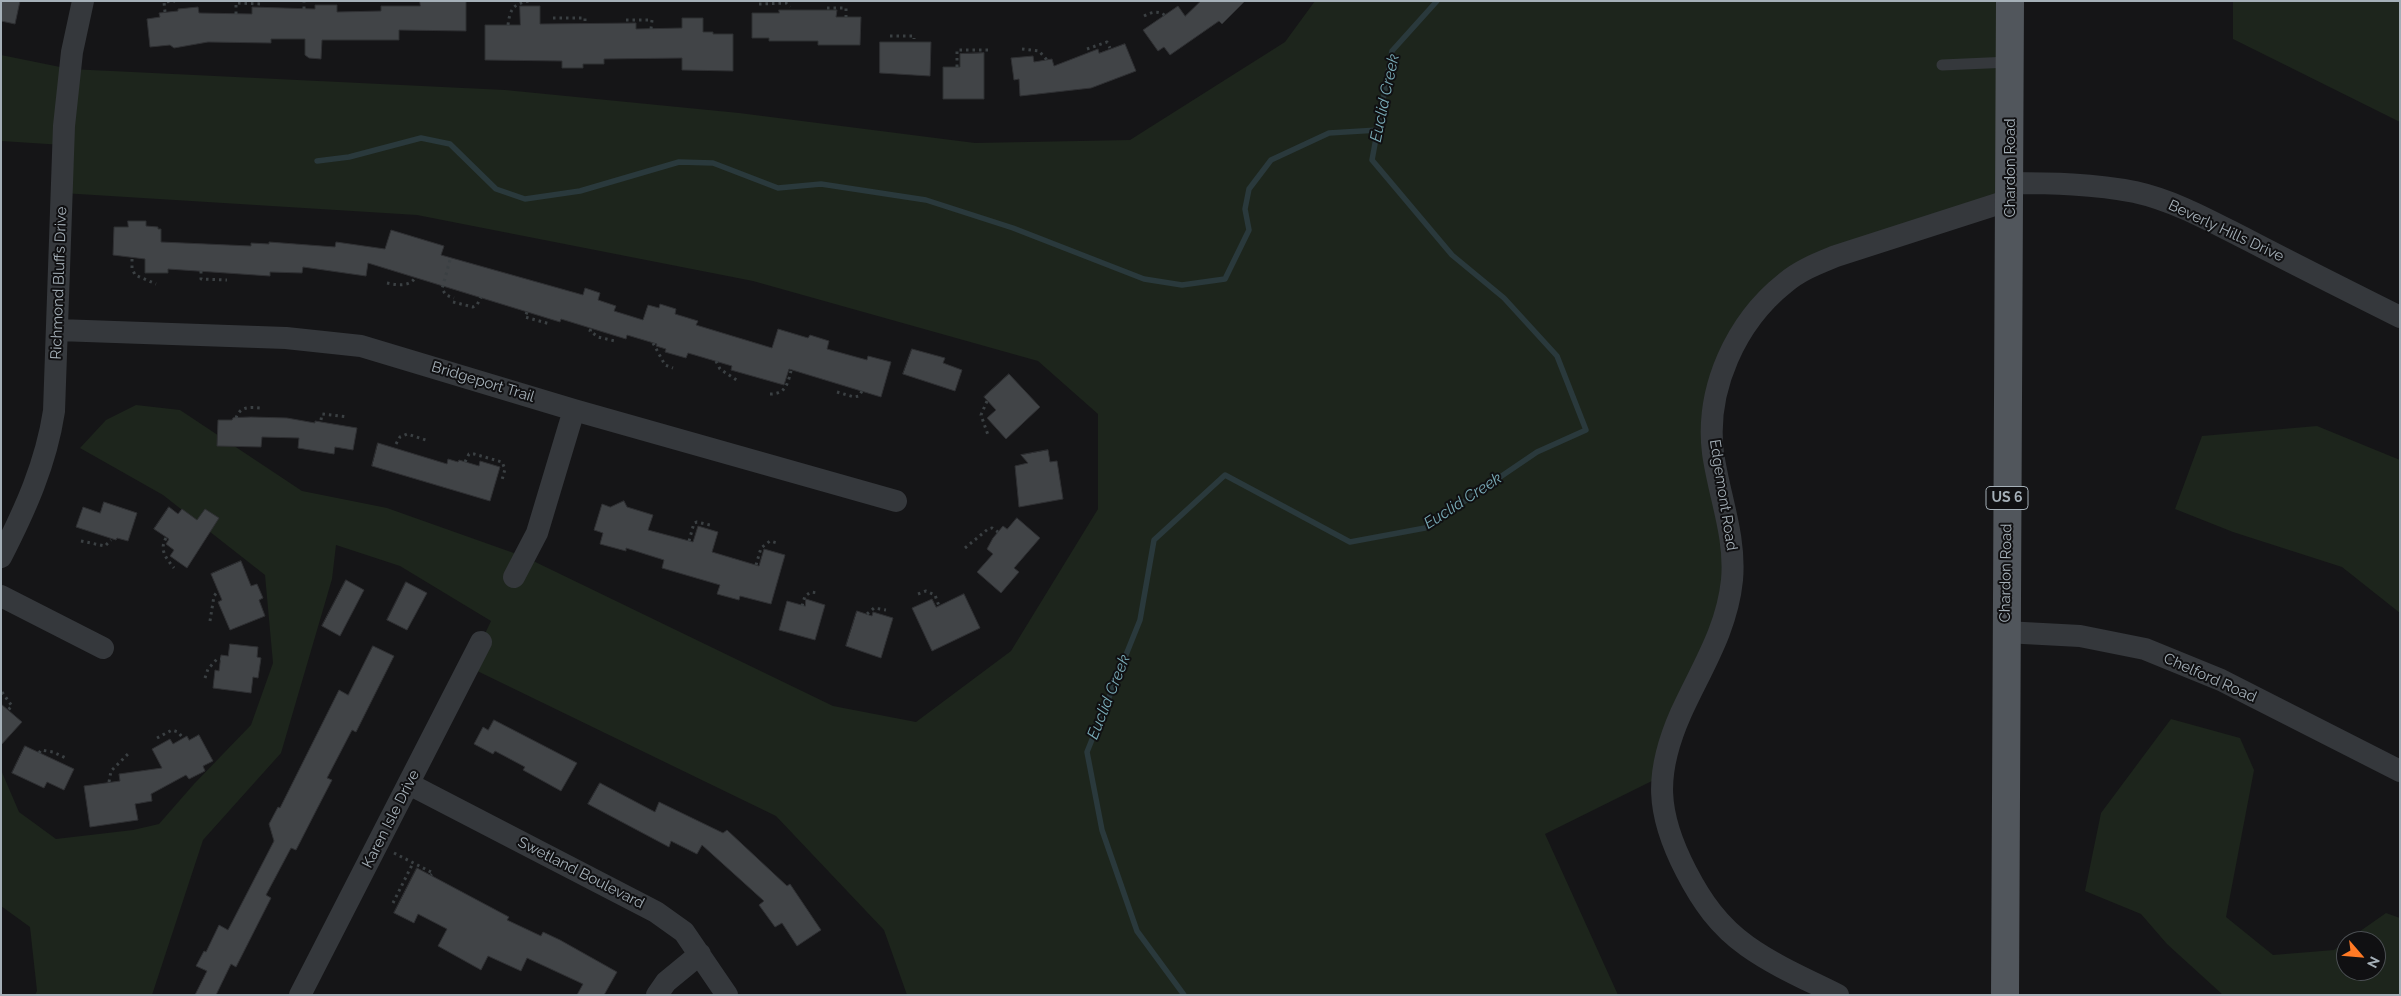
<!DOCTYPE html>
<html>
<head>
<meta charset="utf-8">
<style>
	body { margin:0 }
	#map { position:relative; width:2401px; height:996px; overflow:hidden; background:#151517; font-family:Raleway,sans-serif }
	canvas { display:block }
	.frame { position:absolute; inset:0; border:2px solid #a5b0b8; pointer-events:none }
	.north { position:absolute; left:2336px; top:931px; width:50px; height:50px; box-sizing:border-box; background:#101012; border:1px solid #4c5054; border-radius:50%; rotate:117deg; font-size:14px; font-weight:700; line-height:20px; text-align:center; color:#a5b0b8 }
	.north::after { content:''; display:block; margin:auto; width:18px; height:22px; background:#ff7a25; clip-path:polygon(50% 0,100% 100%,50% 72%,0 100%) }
</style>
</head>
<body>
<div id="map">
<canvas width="2401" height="996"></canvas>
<div class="frame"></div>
<div class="north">N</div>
</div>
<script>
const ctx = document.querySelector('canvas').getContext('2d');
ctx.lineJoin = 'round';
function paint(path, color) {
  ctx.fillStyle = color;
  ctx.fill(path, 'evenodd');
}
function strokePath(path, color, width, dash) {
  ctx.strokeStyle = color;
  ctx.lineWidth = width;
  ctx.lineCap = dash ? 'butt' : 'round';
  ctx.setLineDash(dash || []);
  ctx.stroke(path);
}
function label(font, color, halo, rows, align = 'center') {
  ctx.font = font + ' Raleway,sans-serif';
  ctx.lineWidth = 4;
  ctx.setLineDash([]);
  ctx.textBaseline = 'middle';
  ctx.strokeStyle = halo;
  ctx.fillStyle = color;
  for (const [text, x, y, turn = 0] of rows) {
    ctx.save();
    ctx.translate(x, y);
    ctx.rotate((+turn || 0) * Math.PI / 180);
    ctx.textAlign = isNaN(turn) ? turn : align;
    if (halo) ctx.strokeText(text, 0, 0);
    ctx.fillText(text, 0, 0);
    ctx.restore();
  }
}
const green = new Path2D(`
	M1315 1H2010V200L1836 256 1764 302 1716 395 1733 561 1662 776 1545 834 1618 995H907L884 930 776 816 469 667 491 621 400 566 336 545 332 579 281 753 203 840 152 995H35L37 991 30 927 1 906V770L19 812 56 839 133 830 159 824 194 784 251 725 273 663 265 575 163 495 80 448 106 420 136 405 180 410 302 491 387 508 525 557 833 706 916 722 1011 651 1098 509V414L1038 361 753 281 417 215 62 193 63 145 1 141V55L70 69 505 90 739 113 975 143 1130 140 1285 42Z
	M2233 1H2400V122L2233 39Z
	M2317 426 2400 460V613L2342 567 2233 532 2175 509 2202 436Z
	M2171 719 2240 738 2254 770 2226 917 2273 955 2334 950 2346 941V971H2376V941H2346L2386 913 2400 918V995H2223L2167 944 2141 914 2085 891 2101 813Z`);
const stream = new Path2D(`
	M317 161 349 157 421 138 450 144 496 189 525 199 580 191 679 162 713 163 778 188 821 184 926 200 1013 228 1144 279 1182 285 1225 279 1249 230 1245 209 1249 189 1271 160 1329 133 1378 130
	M1184 995 1137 931 1102 830 1087 752 1140 620 1154 540 1225 475 1350 542 1425 528 1537 452 1586 430 1557 356 1504 298 1452 255 1372 160 1392 51 1437 1`);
const building = new Path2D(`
	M1 1H20L15 24 1 21Z
	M420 1H466V31L399 30V40H322L321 59 309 58 305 55V39H271V43L208 42 174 48 170 45 150 47 147 19 160 17 159 13 178 11V9L198 7 199 13 252 14V7L315 9V5H337V12L381 11V6H420Z
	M1201 1H1245L1222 24 1219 21 1170 55 1164 47 1158 51 1143 30 1178 6 1185 16Z
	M520 6H540V24L636 23V29L682 28V18H703V32H713V34H733V71L682 70V58L604 59V64H583V68H562V61L485 60V25H520Z
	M779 10H837L836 17H861L860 45H818V41H769V38H752V13H779Z
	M880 42H931L930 76 880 73Z
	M1125 44 1136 71 1091 88 1020 96 1019 79 1014 80 1011 58 1033 56 1034 62 1052 59 1054 66 1098 49 1099 53Z
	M984 53V99H943V67H960V54Z
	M128 221H146V226L158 227V229H161V242L251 246V243L269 244V242L335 247 336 242 385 249 391 230 444 246 441 255 583 295 585 288 600 293 598 300 616 306 614 311 643 320 648 305 659 308 660 304 676 309 675 314 698 321 696 325 772 348 778 329 808 338 810 335 829 341 827 349 867 360 868 356 891 362 881 397 789 369 784 385 731 370 732 366 688 353 686 358 665 352 666 349 656 346 657 344 627 335 626 339 561 319 560 322 368 263 366 276 303 267 302 273 270 272V276L168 269V273H145V259L113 255 114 227H128Z
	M912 349 945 358 943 363 962 370 955 391 903 374Z
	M1009 374 1040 407 1006 439 987 418 996 410 984 397Z
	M251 417 287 418 315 423V421L357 428 353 450 335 447 334 454 298 448 299 438 262 437 261 447 217 446 218 420H232L233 418Z
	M378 443 447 464 448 459 458 462 459 460 479 466 480 461 500 467 490 501 372 466Z
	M1048 450 1050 462 1057 461 1063 499 1019 507 1015 466 1028 463 1021 455Z
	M624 501 627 507 653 515 648 530 693 542 698 526 718 532 712 552 759 566 764 549 785 555 771 604 740 596 739 600 717 594 720 585 662 568 664 560 626 548V551L600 544 603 533 594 530 602 504 610 507Z
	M104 502 137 513 128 541 117 538 116 540 76 527 83 507 100 513Z
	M169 507 178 514 182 509 197 520 205 509 219 518 187 568 170 556 174 550 166 544 169 539 154 529Z
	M1017 518 1040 538 1014 568 1019 572 1001 593 977 572 993 554 987 549 993 538 1003 526 1007 529Z
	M241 561 251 586 257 584 263 598 259 600 265 616 230 630 218 602 222 600 211 574Z
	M346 580 364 590 340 636 322 626Z
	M406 582 427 593 407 630 387 620Z
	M964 594 980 628 932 651 912 608 932 599 936 607Z
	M806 599 825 605 815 640 779 630 787 601 805 606Z
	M857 611 872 616 873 612 893 618 881 658 846 646Z
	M230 644 258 647 257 657 261 658 258 678 253 677 251 693 213 688 215 670 219 671 221 655 228 656Z
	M373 646 394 656 356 732 352 730 327 778 332 780 318 807 296 850 291 848 283 863 266 895 271 898 236 967 231 964 216 995H195L207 971 196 966 204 951 206 952 219 925 228 930 274 841 269 824 278 807 280 808 339 690 348 695Z
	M1 704 22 722 1 745Z
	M494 720 577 763 561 791 523 770 525 767 495 751 493 754 474 744 483 727 488 730Z
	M199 735 213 761 203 766 205 771 189 779 186 775 151 794 152 801 135 804 138 820 90 827 84 786 120 781 119 774 162 768 152 749 170 739 173 744 187 736 189 740Z
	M25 746 74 769 64 790 47 782 44 788 12 773Z
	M600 783 655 812 659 802 723 833 727 830 787 886 790 884 821 930 797 946 782 923 775 927 759 905 764 901 702 845 697 854 671 841 669 847 588 804Z
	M417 868 509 917 507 920 541 936 543 932 560 940 617 972 604 995H577L583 984 527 958 521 971 488 956 481 970 438 946 447 929 418 914 414 923 394 913Z`);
const path = new Path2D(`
	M759 4 786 3 790 7
	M827 8H846V17
	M304 9V1
	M165 12 164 2 175 1
	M236 14V3L261 4
	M1144 16C1152 12 1158 10 1166 16
	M553 18H585V24
	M626 20H652L651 29
	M508 25C510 9 513 4 529 1
	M890 36H914V39
	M1022 49 1039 51 1047 60
	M1087 49 1107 42 1110 48
	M957 67V50H992
	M132 259V268L135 275 156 284
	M450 260 442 289 446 295 454 298
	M201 271V279L227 280
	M387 283C397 285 409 287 415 278
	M453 302 473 307 477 305 481 297
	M527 312 525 317 550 324
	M591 329 590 331 598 337 615 341
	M653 343 665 365 673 368
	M716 361 720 369 738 381
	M837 392 854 397 859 396 862 391
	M770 394C787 394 788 382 792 367
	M987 401 981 415 988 435
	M236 418C240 406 250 407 261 408
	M321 420 322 414 348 417
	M396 444 400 437 407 434 426 440
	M465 462 469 454H474L502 462 505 469 502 480
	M166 538C159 550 166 558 174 568
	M81 541 105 546 111 540
	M689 541 694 523 697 522 710 525
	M965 548 988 529 992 528 998 532
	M756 565 761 548 770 541 777 543
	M918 594 926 591 935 595 939 606
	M802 606 805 596 811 592 818 593
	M867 614 874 608 886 610
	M210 621 214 596 218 591
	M205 678 208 669 217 659H221
	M2 692 12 706 8 710
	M157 738 172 730 178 732 183 738
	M39 753 41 750 53 752 68 759
	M109 782 111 771 128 754
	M394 853 433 873 431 875
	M393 903 413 863`);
const lane = new Path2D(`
	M1942 65 2010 62`);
const street = new Path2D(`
	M2010 183C2052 183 2094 184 2135 192 2176 201 2214 223 2250 241 2300 267 2350 292 2400 317
	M58 330 286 338 361 346 574 410 896 501
	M1 557C25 510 46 464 54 411L64 126 72 52 83 1
	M514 577 537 533 574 410
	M1 596 103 648
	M2005 632 2080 636 2145 649 2221 680 2400 771
	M409 784 656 912 684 932 727 995
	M300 995 481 642
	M657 995 666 982 700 954
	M1838 995C1808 980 1775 966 1747 946 1719 926 1702 902 1686 871 1656 813 1654 774 1681 713 1701 669 1727 630 1732 580 1736 536 1719 496 1713 453 1705 389 1736 322 1785 283 1800 270 1819 263 1836 256L2010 200`);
const primary = new Path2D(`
	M2005 995 2010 1`);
const shields = [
	[2007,498,42]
];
const shieldNames = [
	["US 6",2007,498]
];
const streetNames = [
	["Chardon Road",2010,168,-90],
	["Beverly Hills Drive",2226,231,25],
	["Richmond Bluffs Drive",59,283,-88],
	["Bridgeport Trail",483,382,17],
	["Edgemont Road",1723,495,81],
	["Chardon Road",2006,573,-89],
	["Chelford Road",2210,678,24],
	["Karen Isle Drive",391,819,-63],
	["Swetland Boulevard",581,873,27]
];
const waterNames = [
	["Euclid Creek",1385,98,-78],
	["Euclid Creek",1463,501,-33],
	["Euclid Creek",1109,697,-68]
];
paint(green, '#1d251c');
strokePath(stream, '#2a393c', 5.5);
paint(building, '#414447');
strokePath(building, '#2f3033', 1);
strokePath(path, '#3b4043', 3, [2.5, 4]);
strokePath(lane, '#35383c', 11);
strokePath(street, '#35383c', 22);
strokePath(primary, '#51565c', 28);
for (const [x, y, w] of shields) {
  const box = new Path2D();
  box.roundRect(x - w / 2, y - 11.5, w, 23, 4);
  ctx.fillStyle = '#101012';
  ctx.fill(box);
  strokePath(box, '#a5b0b8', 1);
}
label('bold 14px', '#a5b0b8', null, shieldNames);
label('15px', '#a5b0b8', '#101012', streetNames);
label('italic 16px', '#79abb7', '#101012', waterNames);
</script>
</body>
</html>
